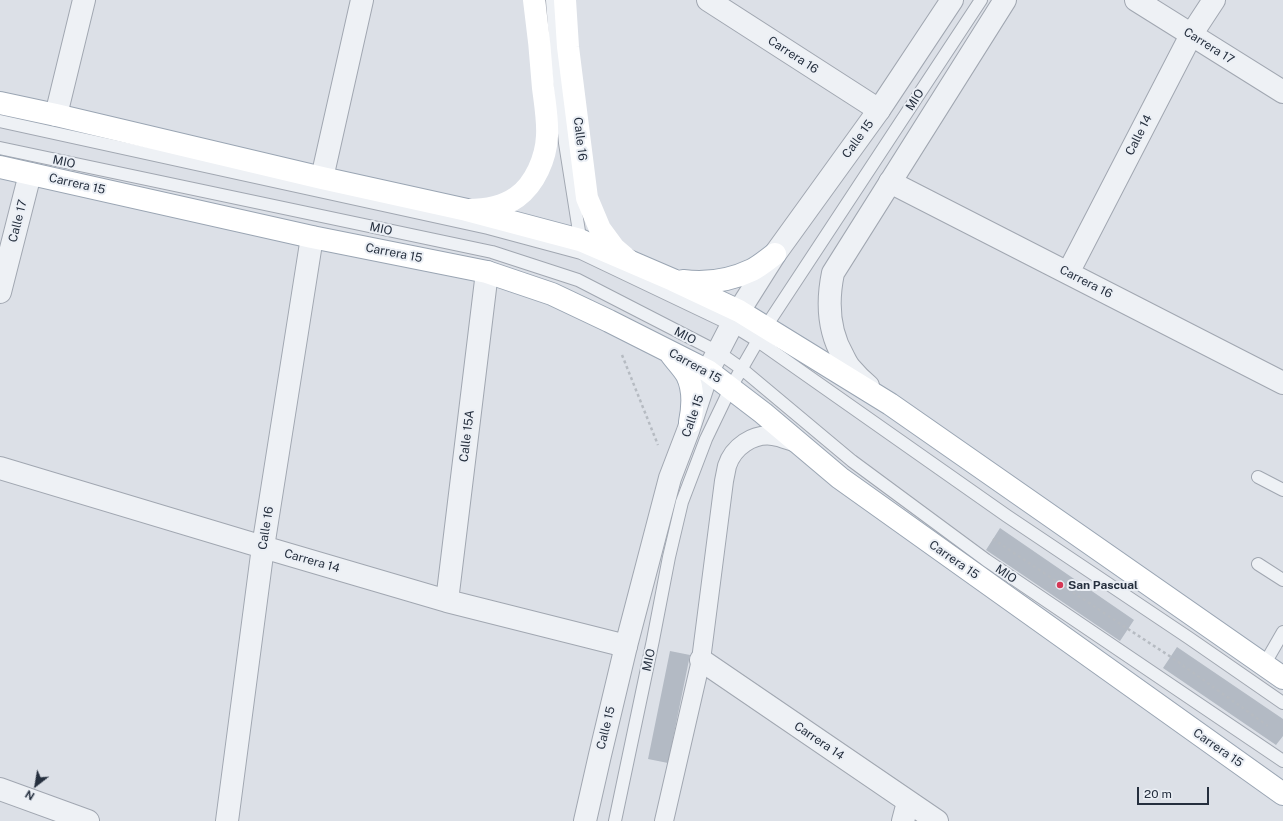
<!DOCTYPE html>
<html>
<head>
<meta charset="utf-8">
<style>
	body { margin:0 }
	#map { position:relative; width:1283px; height:821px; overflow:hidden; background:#dce0e7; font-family:"Public Sans",sans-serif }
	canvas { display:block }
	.north { position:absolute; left:16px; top:765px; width:40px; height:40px; -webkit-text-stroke:3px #ebeff5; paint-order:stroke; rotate:211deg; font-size:11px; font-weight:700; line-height:16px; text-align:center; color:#252f3e }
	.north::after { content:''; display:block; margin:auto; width:14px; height:18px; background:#252f3e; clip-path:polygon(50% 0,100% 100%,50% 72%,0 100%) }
	.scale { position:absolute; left:1137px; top:787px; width:72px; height:18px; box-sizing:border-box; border:2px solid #252f3e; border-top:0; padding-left:5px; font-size:12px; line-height:14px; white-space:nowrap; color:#252f3e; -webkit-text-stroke:3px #ebeff5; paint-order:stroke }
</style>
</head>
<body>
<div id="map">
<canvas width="1283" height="821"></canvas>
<div class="north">N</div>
<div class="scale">20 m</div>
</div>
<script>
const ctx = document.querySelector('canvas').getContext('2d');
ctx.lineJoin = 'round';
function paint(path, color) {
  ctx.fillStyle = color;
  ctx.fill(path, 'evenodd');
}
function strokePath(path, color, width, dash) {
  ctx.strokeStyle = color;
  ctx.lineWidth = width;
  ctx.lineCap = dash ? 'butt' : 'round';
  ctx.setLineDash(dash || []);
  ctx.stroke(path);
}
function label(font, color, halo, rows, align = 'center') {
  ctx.font = font + ' "Public Sans",sans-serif';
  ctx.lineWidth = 4;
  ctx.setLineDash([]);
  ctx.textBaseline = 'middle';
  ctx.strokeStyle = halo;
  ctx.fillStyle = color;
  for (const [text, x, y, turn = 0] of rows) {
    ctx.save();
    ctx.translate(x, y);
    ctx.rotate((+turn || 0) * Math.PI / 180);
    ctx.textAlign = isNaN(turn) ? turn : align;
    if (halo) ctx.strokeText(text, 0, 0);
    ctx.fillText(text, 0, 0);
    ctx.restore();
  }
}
const building = new Path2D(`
	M1000 528 1134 620 1120 641 986 550Z
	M1177 647 1283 719V736L1276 745 1163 668Z
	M670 651 690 655 668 763 648 759Z`);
const path = new Path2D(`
	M622 355 658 445
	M993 539 1128 629 1171 657 1268 726`);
const service = new Path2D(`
	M552 0 556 51 565 143 581 244
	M0 121 488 228 581 253 732 325 758 341 1007 516 1189 638 1283 703
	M0 148 492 252 578 280 718 352 742 369 852 461 986 560 1283 761
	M1258 477 1283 490
	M1258 564 1283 580
	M1264 665 1283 632
	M615 821 653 640 669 557 682 502 706 439 731 387 765 328 981 0`);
const pedestrian = new Path2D(`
	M664 821 701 660 724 481C725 476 726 471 727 466 733 447 753 433 773 436 781 437 789 441 797 443`);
const minor = new Path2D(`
	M708 0 879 110
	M1136 0 1283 92
	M56 115 84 0
	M322 178 362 0
	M890 182 1283 383
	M1068 273 1191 35 1214 0
	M0 292 30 174
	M0 468 263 547 447 601 626 646
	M447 601 487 272
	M701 660 937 821
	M0 789 88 821
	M227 821 263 547 312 237
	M903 821 908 802`);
const tertiary = new Path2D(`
	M868 386C862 381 856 375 851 369 847 365 845 360 843 356 828 330 827 302 833 273L1005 0
	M585 821 600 755 626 646 670 478 688 431 708 371 739 311 775 254 879 110 952 0`);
const secondary = new Path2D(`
	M565 0 568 47 587 198 600 229 614 248 628 260
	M468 210C484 210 503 207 517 197 535 184 546 158 547 136 548 121 545 104 543 88 541 58 538 29 534 0`);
const primary = new Path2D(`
	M0 103 56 115 322 178 467 210 580 240 673 280 739 311 890 404 1283 678
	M0 167 312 237 487 272 552 294 609 321 708 371 763 413 840 478 1283 794
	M683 281C707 284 729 281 752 270 760 266 768 259 775 254
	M671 354C676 361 683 368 687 375 694 389 693 407 690 422`);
const markers = [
	[1060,585,4,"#d53755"]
];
const streetNames = [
	["Carrera 17",1209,46,32],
	["Carrera 16",793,55,33],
	["MIO",915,100,-57],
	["Calle 14",1139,135,-63],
	["Calle 16",580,139,83],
	["Calle 15",858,139,-54],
	["MIO",64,162,12],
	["Carrera 15",77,184,13],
	["Calle 17",18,221,-76],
	["MIO",381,229,12],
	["Carrera 15",394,253,11],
	["Carrera 16",1086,282,27],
	["MIO",685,336,27],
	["Carrera 15",695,366,29],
	["Calle 15",693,416,-71],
	["Calle 15A",467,436,-83],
	["Calle 16",266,528,-81],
	["Carrera 15",954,560,35],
	["Carrera 14",312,561,16],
	["MIO",1006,574,34],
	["MIO",649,660,-78],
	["Calle 15",606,728,-76],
	["Carrera 14",819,741,34],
	["Carrera 15",1218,748,35]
];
const poiNames = [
	["San Pascual",1068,585]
];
paint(building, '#b3bac4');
strokePath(service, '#a1a7b1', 14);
strokePath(pedestrian, '#a1a7b1', 20);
strokePath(minor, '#a1a7b1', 24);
strokePath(tertiary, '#a1a7b1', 24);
strokePath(primary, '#9aa5b3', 24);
strokePath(path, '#b6bbc2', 2.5, [3, 3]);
strokePath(service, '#eef1f5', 12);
strokePath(pedestrian, '#eef1f5', 18);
strokePath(minor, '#eef1f5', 22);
strokePath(tertiary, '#eef1f5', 22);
strokePath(secondary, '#fff', 22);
strokePath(primary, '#fff', 22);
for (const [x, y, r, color] of markers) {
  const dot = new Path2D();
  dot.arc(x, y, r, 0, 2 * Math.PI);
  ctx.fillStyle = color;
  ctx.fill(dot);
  strokePath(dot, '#ebeff5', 1.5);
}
label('12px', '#252f3e', '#ebeff5', streetNames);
label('bold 12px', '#252f3e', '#ebeff5', poiNames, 'left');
</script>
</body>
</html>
